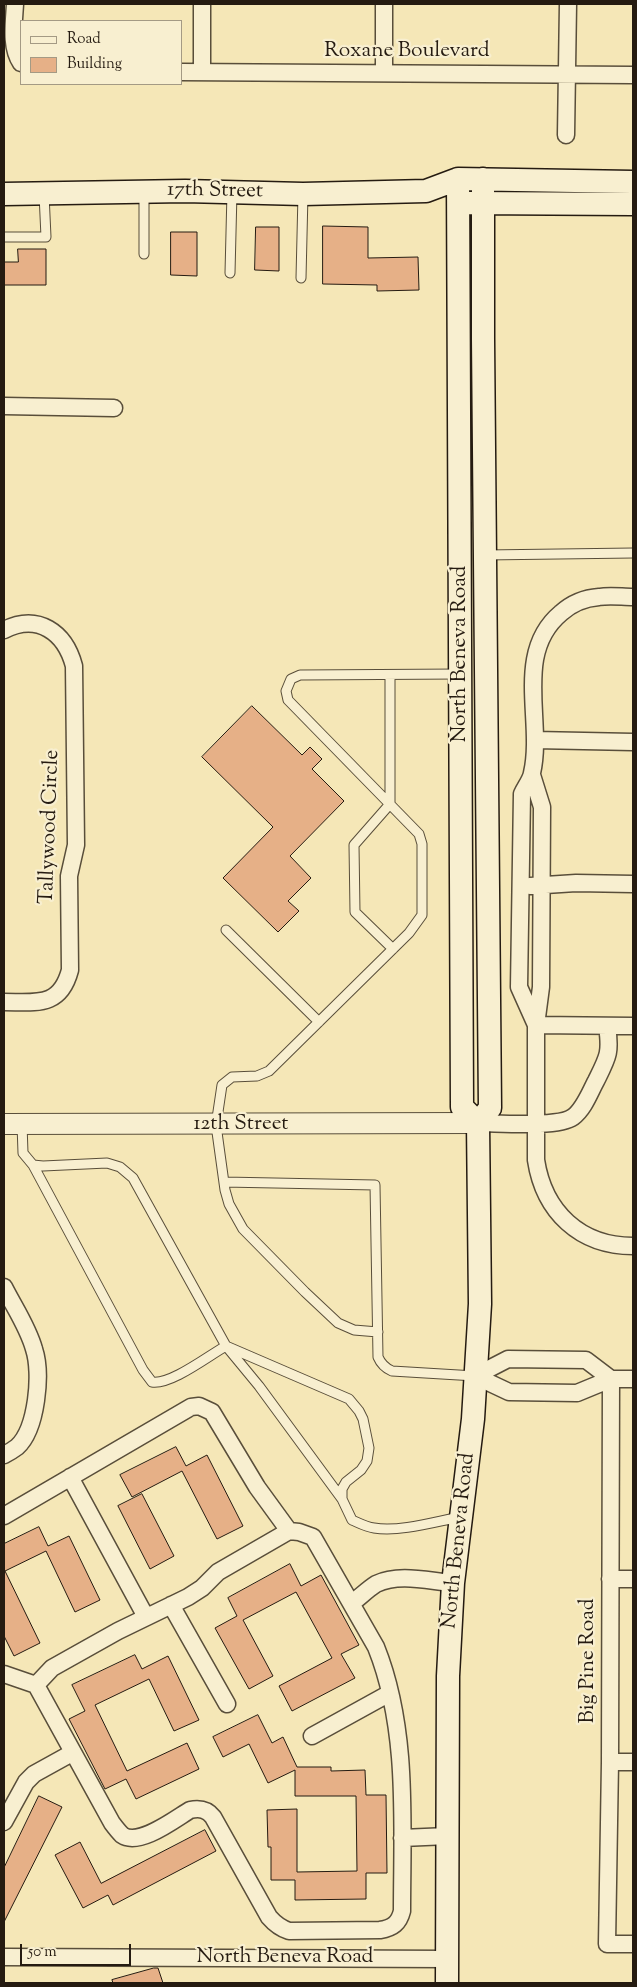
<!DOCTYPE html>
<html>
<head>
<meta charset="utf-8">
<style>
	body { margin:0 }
	#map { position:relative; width:637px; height:1987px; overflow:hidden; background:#f5e7b7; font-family:"Sorts Mill Goudy",serif }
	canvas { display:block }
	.frame { position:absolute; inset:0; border:5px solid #251b11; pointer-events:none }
	.legend { position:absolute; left:20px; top:20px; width:162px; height:65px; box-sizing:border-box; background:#f8efd0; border:1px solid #a49a84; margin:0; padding:6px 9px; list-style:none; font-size:15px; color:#251b11 }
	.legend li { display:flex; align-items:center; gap:10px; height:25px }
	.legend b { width:25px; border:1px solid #a49a84 }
	.scale { position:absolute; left:20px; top:1944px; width:111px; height:22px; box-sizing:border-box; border:2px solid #251b11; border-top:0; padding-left:6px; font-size:15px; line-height:18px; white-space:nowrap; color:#251b11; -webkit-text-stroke:4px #f8efd0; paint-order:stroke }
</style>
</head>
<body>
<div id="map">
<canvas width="637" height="1987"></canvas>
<div class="frame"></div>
<ul class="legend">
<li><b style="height:6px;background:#f8efd0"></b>Road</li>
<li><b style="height:14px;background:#e6b087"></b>Building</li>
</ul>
<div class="scale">50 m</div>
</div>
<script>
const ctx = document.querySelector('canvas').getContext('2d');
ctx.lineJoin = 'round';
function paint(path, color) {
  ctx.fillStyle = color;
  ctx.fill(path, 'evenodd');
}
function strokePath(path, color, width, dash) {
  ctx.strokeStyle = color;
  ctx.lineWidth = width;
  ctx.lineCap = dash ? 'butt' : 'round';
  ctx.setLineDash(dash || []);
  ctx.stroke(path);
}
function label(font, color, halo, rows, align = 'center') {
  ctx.font = font + ' "Sorts Mill Goudy",serif';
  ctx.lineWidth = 4.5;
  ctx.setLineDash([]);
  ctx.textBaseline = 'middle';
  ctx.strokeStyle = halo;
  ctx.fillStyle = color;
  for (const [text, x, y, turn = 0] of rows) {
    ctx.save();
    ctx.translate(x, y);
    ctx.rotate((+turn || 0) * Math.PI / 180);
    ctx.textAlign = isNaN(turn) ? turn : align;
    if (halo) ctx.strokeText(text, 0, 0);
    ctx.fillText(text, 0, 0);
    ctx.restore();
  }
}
const building = new Path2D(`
	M323 226 368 227V258L418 257 419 290 377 291V285L323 284Z
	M256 227H279V271L255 270Z
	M171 232H197V276L171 275Z
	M18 249H46V285H4V262H18Z
	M252 706 302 755 310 747 322 759 312 769 344 801 290 856 311 878 288 901 299 911 278 932 223 878 273 827 202 757Z
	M176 1447 186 1466 207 1455 243 1526 217 1539 182 1471 132 1497 120 1475Z
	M142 1494 174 1556 150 1569 118 1506Z
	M39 1527 48 1546 69 1536 100 1600 75 1612 46 1551 5 1571 40 1643 14 1656 4 1636V1544Z
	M290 1564 301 1586 321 1575 359 1645 341 1654 355 1678 292 1711 279 1686 332 1658 296 1592 243 1620 273 1676 249 1689 215 1628 237 1616 228 1598Z
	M135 1655 142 1669 168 1656 199 1720 174 1731 149 1679 95 1705 127 1771 187 1743 199 1769 136 1799 126 1779 105 1789 69 1719 85 1711 72 1685Z
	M258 1715 272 1743 283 1737 297 1767H331V1771L365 1770 366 1795H386L387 1873H366V1899L295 1900V1880H271V1847H268L267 1810 297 1809V1872L357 1871 356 1796H295V1770L268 1783 249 1744 223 1757 213 1737Z
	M39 1796 62 1807 4 1922V1868Z
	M205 1830 216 1851 113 1905 108 1895 83 1908 55 1855 80 1842 101 1883Z
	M154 1968H158L163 1983H113L112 1980Z`);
const service = new Path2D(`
	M144 191V254
	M4 237H46L44 194
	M230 273 232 192
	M301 278 303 194
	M485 555 633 553
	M390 675V804L354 845 355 912 393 949
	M226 930 319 1022
	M22 1124 23 1153 33 1165 143 1370 152 1382C171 1385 208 1356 226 1346L259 1386 342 1499 352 1520C359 1523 366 1527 374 1528 400 1532 434 1522 460 1517
	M33 1165 43 1166 107 1163 120 1167 133 1178 226 1346 349 1399 359 1411 363 1419 369 1448 367 1461 361 1470 346 1482 342 1489V1499
	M224 1182 375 1185 378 1357C381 1364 385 1368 392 1371L475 1376
	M378 1332 354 1330 338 1323 305 1292 243 1229 229 1204 225 1190 216 1125 222 1085 232 1077 257 1076 269 1071 409 933 422 915V844L419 834 288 700 286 691 291 679 300 675 460 674`);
const minor = new Path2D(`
	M15 4C14 23 10 47 21 63
	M181 72 633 75
	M202 72V4
	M384 73V4
	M566 135 568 4
	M4 406 114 408
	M4 630C38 613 65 632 74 666L76 845 69 876 70 970C60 1008 36 1002 4 1002
	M535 740 633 742
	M532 775 542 807 541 987 536 1025V1160C544 1212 580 1246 633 1246
	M530 886 576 883 633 884
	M536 1025 519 987 522 794C525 787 531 780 532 773 544 721 513 653 561 613 571 604 585 598 599 597 610 595 622 597 633 597
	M536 1025 633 1026
	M478 1123C499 1123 558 1128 573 1117 584 1109 590 1092 596 1081 608 1057 611 1053 607 1026
	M4 1287C14 1307 28 1327 34 1349 42 1373 37 1429 17 1447 13 1450 8 1453 4 1455
	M475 1376 509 1392 577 1393 611 1379H633
	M475 1376 508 1359 586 1360 611 1379
	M611 1379 610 1762 607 1944H633
	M70 1477 146 1617
	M4 1516 191 1407 199 1406 212 1412 257 1487 289 1531 299 1532 313 1537 376 1647C409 1729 402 1824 402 1911 399 1923 393 1928 380 1930L289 1931C280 1928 275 1924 269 1917L213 1817C207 1809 200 1808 190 1810 175 1819 139 1847 122 1835 119 1832 115 1827 112 1823L36 1685 4 1674
	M610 1579H633
	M352 1603C360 1597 368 1589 376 1584 399 1573 428 1581 453 1583
	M171 1605 227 1704
	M36 1685 52 1668 118 1631 188 1597 202 1588 218 1572 289 1531
	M312 1736 390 1693
	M610 1762H633
	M4 1822 26 1782 34 1774 72 1753
	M402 1838 448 1836
	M4 1957 447 1959`);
const tertiary = new Path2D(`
	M4 1124 478 1123`);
const secondary = new Path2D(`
	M458 179 462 1107 478 1123
	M4 194 185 191 303 194 426 191 458 179 633 182
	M469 203 633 204
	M447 1983 448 1676 453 1583 473 1419 480 1304 478 1123 490 1108 483 339V179`);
const streetNames = [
	["Roxane Boulevard",407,52],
	["17th Street",215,192,1],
	["North Beneva Road",461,654,-90],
	["Tallywood Circle",51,827,-88],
	["12th Street",241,1125],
	["North Beneva Road",460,1541,-84],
	["Big Pine Road",589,1661,-90],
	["North Beneva Road",285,1958]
];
paint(building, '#e6b087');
strokePath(building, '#251b11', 1);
strokePath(service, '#594e3a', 11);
strokePath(minor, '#594e3a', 19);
strokePath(tertiary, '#594e3a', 22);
strokePath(secondary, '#251b11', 25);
strokePath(service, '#f8efd0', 9);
strokePath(minor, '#f8efd0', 16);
strokePath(tertiary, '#f8efd0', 20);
strokePath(secondary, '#f8efd0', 22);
label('21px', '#251b11', '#f8efd0', streetNames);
</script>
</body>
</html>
